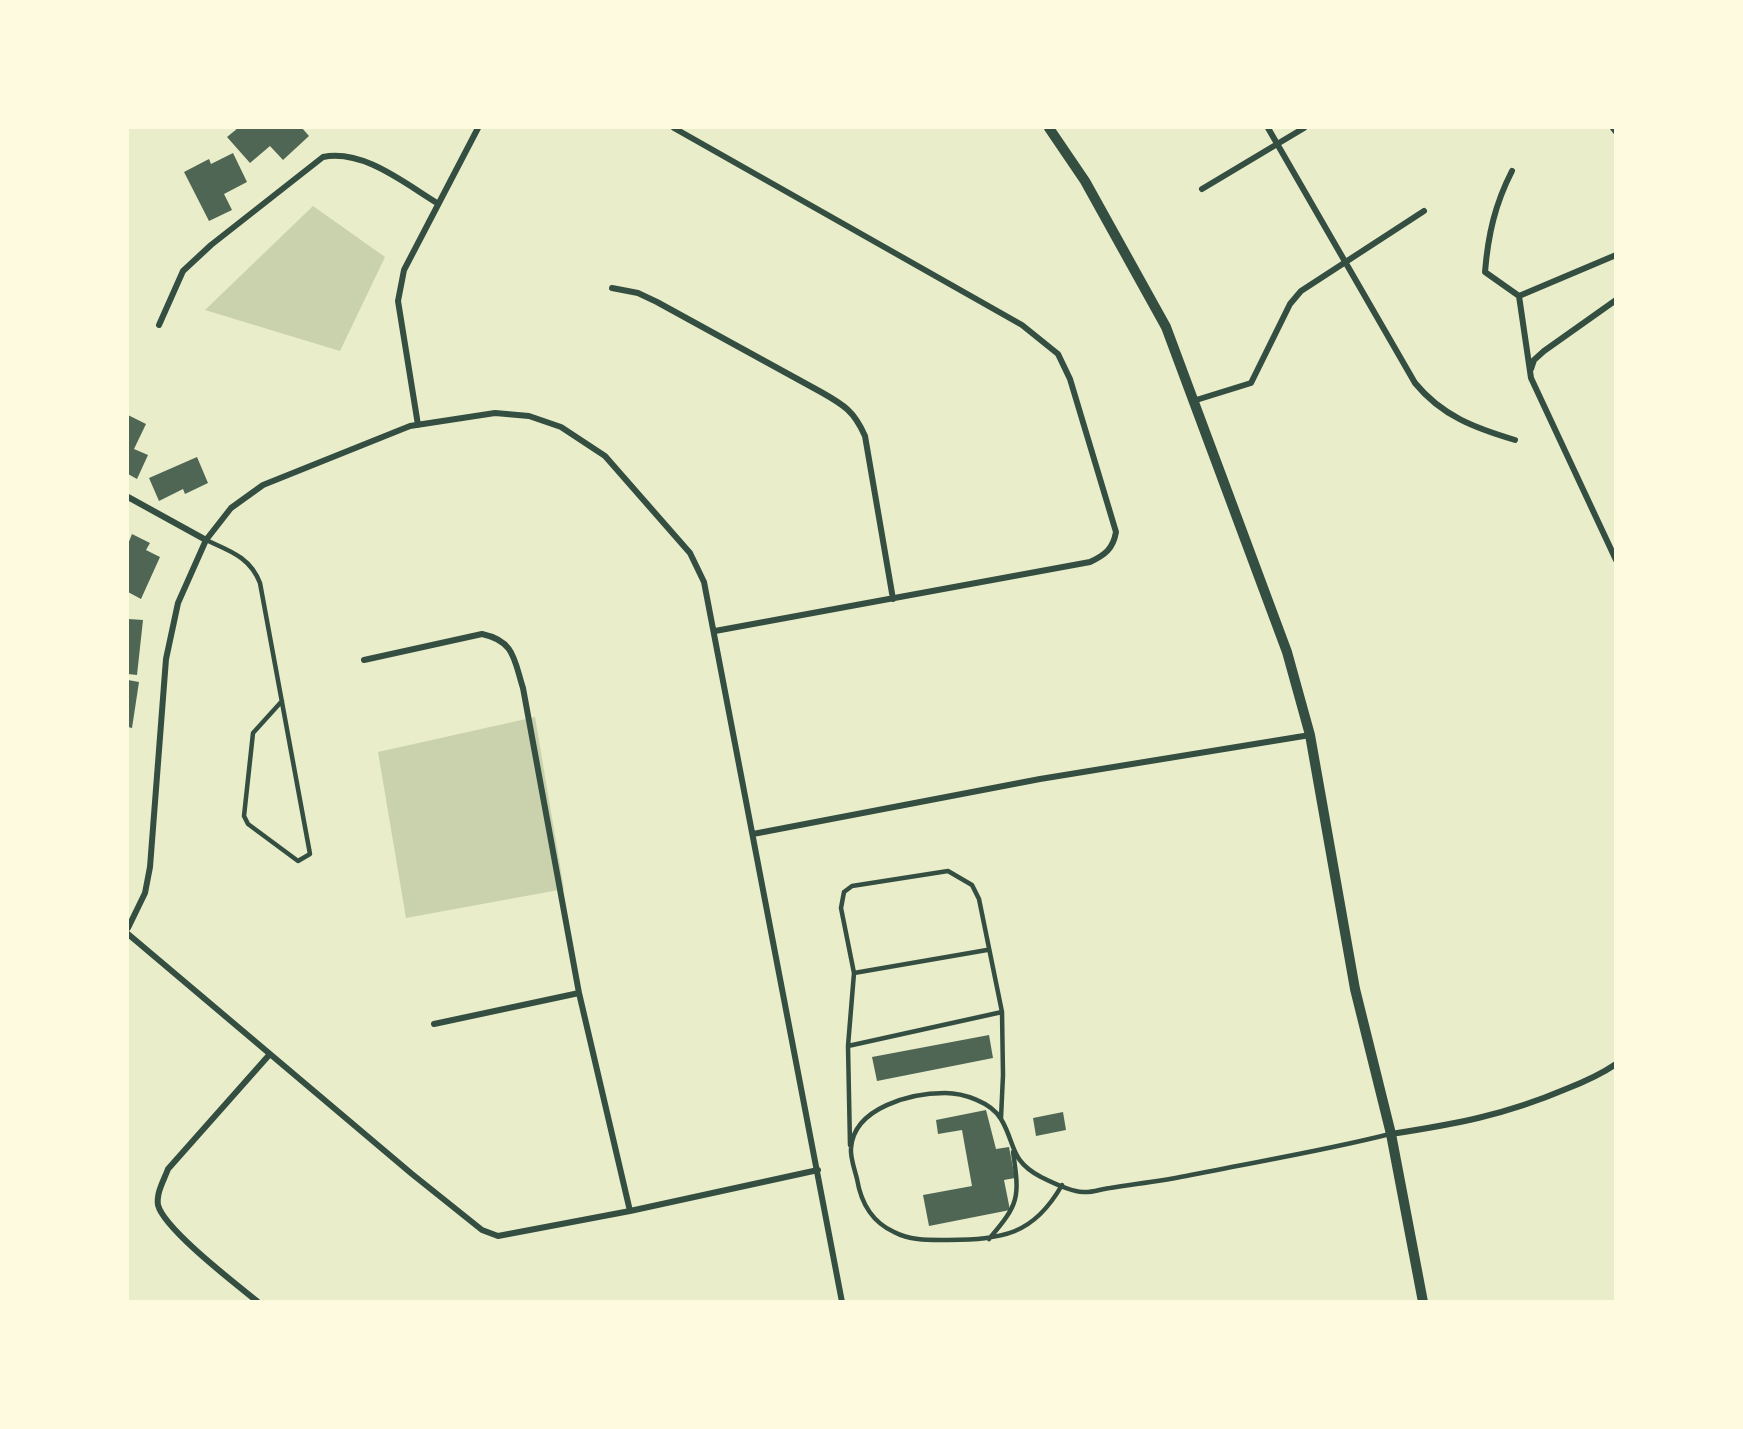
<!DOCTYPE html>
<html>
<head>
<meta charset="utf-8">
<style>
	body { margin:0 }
	#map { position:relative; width:1743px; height:1429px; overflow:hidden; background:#e9edc9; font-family:"Exo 2",sans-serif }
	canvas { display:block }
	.frame { position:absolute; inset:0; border:129px solid #fefae0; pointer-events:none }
</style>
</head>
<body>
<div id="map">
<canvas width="1743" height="1429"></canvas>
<div class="frame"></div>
</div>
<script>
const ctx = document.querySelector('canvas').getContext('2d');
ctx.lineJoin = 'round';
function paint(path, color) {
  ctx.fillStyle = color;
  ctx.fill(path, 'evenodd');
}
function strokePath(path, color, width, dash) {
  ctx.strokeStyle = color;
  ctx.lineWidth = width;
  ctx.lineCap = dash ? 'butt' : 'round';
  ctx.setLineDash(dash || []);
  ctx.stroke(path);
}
const green = new Path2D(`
	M313 206 385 257 340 351 205 310Z
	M535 717 564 889 406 918 378 752Z`);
const building = new Path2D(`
	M238 128H302L309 136 283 160 270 146 250 163 227 137Z
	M233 153 247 182 224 194 232 210 209 221 184 172 209 159 211 164Z
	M128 415 146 424 134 449 148 455 137 479 128 474Z
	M197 457 208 483 185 494 183 489 159 501 149 478Z
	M132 534 150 543 146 550 160 557 141 599 128 592V544Z
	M128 619 143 620 137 675 128 674Z
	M128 680 139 682 132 728 128 727Z
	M989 1035 993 1058 877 1081 872 1057Z
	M986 1110 996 1149 1009 1147 1015 1178 1004 1180 1010 1210 929 1226 923 1195 972 1186 962 1130 938 1134 936 1120Z
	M1063 1112 1066 1130 1036 1136 1033 1118Z`);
const service = new Path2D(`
	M1612 128 1616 133
	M206 540C230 551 250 557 260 583L310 854 298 861 248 824 244 816 253 733 282 701
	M854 973 987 950
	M848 1046 1002 1012
	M850 1145 848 1046 854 973 841 908 844 892 852 886 948 871 972 885 979 899 1002 1012 1003 1075 1001 1118
	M1062 1185C1033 1236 1002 1239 948 1240 929 1240 911 1241 894 1232 872 1222 861 1203 857 1179 855 1170 850 1158 851 1148 854 1107 912 1093 945 1093 963 1093 991 1102 1001 1119 1016 1144 1009 1160 1041 1177 1051 1182 1071 1192 1083 1192 1091 1193 1101 1189 1110 1188 1135 1184 1161 1181 1186 1176 1254 1162 1323 1151 1390 1134
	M989 1239C1019 1204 1020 1198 1013 1152`);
const minor = new Path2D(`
	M674 128 1022 325 1058 354 1070 379 1116 532C1113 549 1105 555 1090 562L715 631
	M1268 128 1415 383C1442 416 1475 428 1515 440
	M1512 171C1495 204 1488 235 1485 272L1519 296 1531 378 1616 560
	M1202 189 1304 128
	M612 288 638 293 657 302 821 392C844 405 854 411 865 436L893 599
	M1519 296 1616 255
	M159 325 183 271 211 245 323 157C363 149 404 183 437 203
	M1531 369 1534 360 1544 351 1616 300
	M1193 401 1251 383 1290 304 1301 291 1424 211
	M418 425 398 301 404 270 478 128
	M128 497 206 540
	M364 660 482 634C515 641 514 660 523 688L579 993 630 1211
	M753 834 1040 779 1310 735
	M128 928 145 893 150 867 166 659 178 603 206 540 231 508 263 485 410 426 495 413 529 416 561 427 605 456 690 553 704 582 842 1302
	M128 934 412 1174 482 1230 498 1236 630 1211 818 1170
	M434 1024 579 993
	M1391 1134C1456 1124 1505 1115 1566 1089 1584 1082 1600 1075 1616 1064
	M258 1302C236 1284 164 1229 158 1205 156 1193 164 1180 168 1169L270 1054`);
const tertiary = new Path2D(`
	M1049 128 1085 181 1166 327 1287 652 1310 735 1355 989 1391 1134 1423 1302`);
paint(green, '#cad2ad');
paint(building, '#4f6655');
strokePath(service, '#344e41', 4.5);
strokePath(minor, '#344e41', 6);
strokePath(tertiary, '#344e41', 10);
</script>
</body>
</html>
